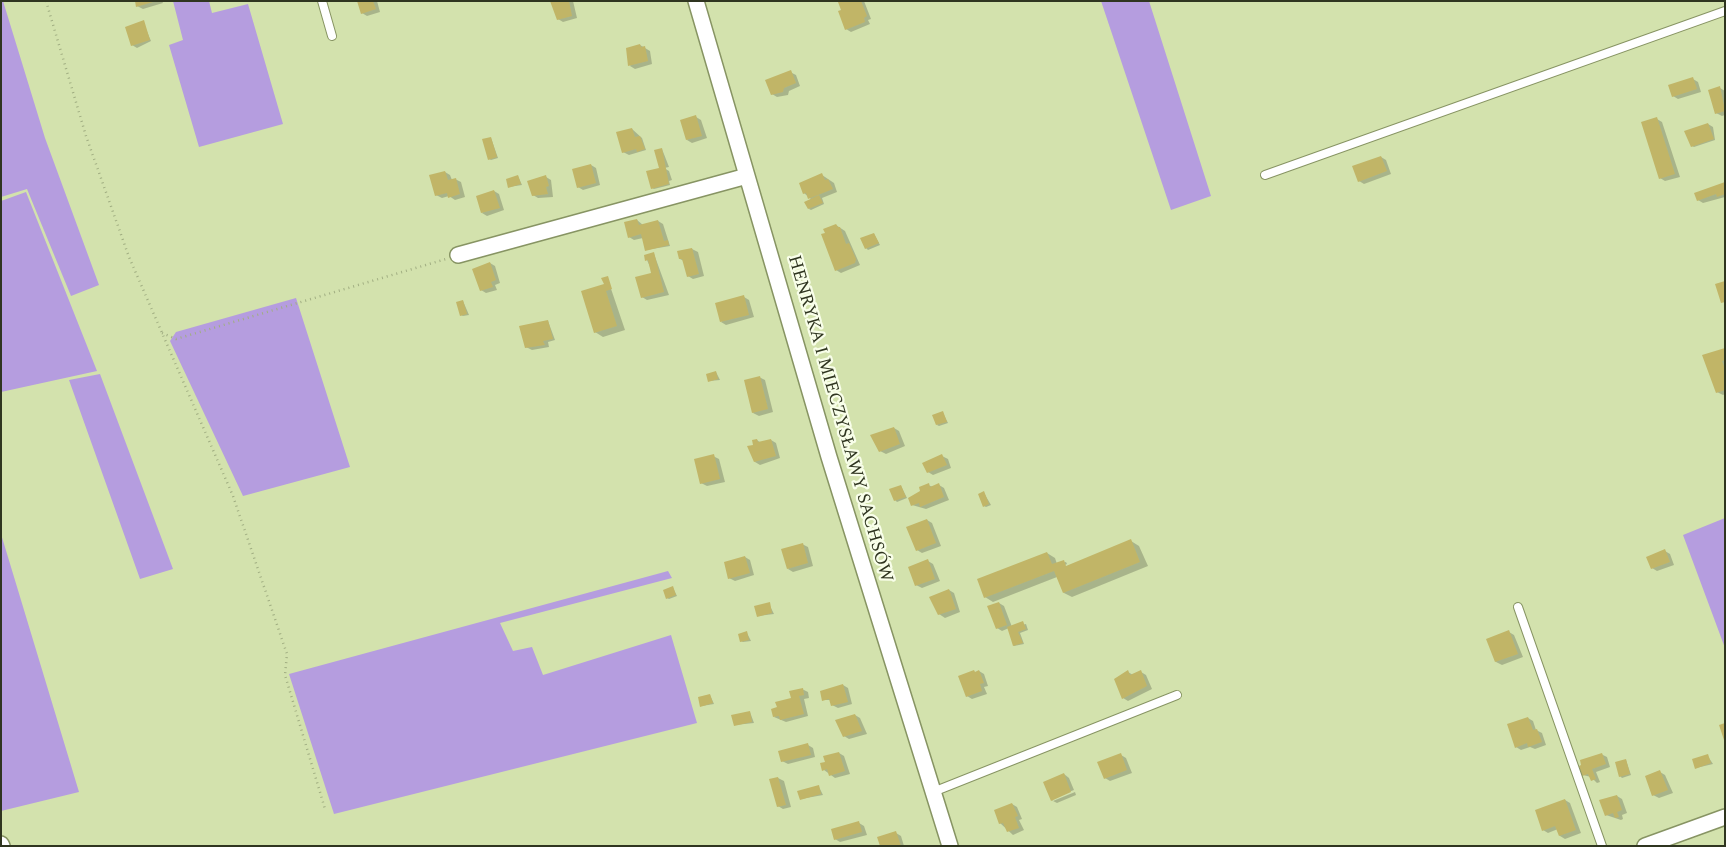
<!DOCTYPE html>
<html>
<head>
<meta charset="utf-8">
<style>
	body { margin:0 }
	#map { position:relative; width:1726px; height:847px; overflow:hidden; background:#d3e2ad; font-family:Spectral,serif }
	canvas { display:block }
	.frame { position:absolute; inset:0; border:2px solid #2f3520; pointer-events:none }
</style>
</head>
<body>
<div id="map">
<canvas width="1726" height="847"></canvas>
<div class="frame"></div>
</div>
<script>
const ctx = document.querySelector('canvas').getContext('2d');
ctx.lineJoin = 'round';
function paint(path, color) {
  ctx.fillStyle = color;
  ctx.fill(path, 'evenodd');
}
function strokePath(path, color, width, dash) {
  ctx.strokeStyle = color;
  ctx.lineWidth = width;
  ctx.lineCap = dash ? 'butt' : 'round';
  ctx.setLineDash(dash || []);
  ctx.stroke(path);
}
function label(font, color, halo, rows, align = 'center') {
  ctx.font = font + ' Spectral,serif';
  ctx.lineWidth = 4.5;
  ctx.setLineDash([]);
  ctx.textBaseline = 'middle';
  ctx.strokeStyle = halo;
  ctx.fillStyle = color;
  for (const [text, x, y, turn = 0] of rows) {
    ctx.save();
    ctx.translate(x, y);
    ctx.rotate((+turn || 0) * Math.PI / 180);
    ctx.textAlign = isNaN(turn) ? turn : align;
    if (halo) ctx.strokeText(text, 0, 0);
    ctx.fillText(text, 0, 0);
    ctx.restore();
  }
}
const green = new Path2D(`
	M1 1H3L45 138 99 285 71 296 27 189 1 197Z
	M173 1H209L212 13 248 4 283 124 199 147 169 45 183 40Z
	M1101 1H1149L1211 196 1171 210Z
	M26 192 97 371 1 392V201Z
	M296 298 350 467 243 496 170 341 176 332Z
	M100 374 173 569 140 579 69 380Z
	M1725 518V648L1683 535Z
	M1 534 79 792 1 811Z
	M668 571 672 578 500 623 513 651 532 647 543 675 671 635 697 723 334 814 289 674Z`);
const shadow = new Path2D(`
	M136 1H162L163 3 143 9 137 6Z
	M358 1H377L380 12 367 16 362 13Z
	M552 1H573L577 18 563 22 558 19Z
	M843 1H864L871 19 868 20 870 24 851 32 846 29 840 2Z
	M143 22 151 41 137 48 132 45Z
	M640 45 650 51 652 64 635 69 630 66Z
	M790 72 796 75 800 86 789 91 788 95 777 97 772 94Z
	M1693 79 1698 82 1701 92 1678 99 1673 96Z
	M1720 88 1725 91V115L1722 116 1716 113Z
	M696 117 701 120 707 138 692 143 687 140Z
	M1657 119 1662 122 1680 177 1665 181 1660 178Z
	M1708 124 1713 127 1715 140 1694 147 1692 146Z
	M632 129 642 138 646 150 629 155 623 152Z
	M491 138 498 158 491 160 489 159Z
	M662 149 669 167 664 168 669 171 672 180 669 181 670 185 654 189 652 188 663 168Z
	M1381 157 1386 160 1391 174 1364 184 1359 181Z
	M591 165 596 168 600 185 583 190 578 187Z
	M445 172 450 175 452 180 455 179 461 182 465 197 455 200 449 196 442 198 436 195Z
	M822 175 834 183 837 192 822 198 824 204 811 210 809 209 812 200 804 193Z
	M518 176 522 185 509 187Z
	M546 177 551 180 553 197 538 198 533 195Z
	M1725 183V197L1703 203 1698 200Z
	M494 191 499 194 504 210 487 216 482 213Z
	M637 220 643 225 658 221 663 224 670 246 646 250 643 238 634 240 629 237Z
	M836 225 845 231 860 265 841 273 836 270Z
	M874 234 880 245 868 250 866 248Z
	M692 249 698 252 704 276 693 279 688 276 684 261 680 259 678 252Z
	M654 254 669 295 647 300 642 297 653 274 647 260Z
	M490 263 495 266 500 283 495 285 497 290 486 293 481 290Z
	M607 277 625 330 603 337 595 332Z
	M744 297 749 300 754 317 726 325 721 322Z
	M463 301 469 315 463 316 461 315Z
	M548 321 555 340 548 342 549 347 532 350 526 347Z
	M1725 350V394L1723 395 1717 392 1704 356Z
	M716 372 720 380 709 381Z
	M759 377 765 380 773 412 759 416 753 413Z
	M943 413 948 423 939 426 937 425Z
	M894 428 899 431 905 446 886 454 880 451Z
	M757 440 761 443 771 440 776 443 780 458 760 465 755 462Z
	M713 456 719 459 725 482 707 486 701 483Z
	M942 456 948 459 951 468 933 475 928 472Z
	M928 485 933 487 939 485 944 488 949 500 926 509 912 505Z
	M901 486 907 498 897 502 895 500Z
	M984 493 991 505 986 507 984 506Z
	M927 520 932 523 941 546 922 553 917 550Z
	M1131 541 1139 546 1148 566 1072 597 1064 593 1057 577 993 602 985 597 1047 553 1055 558 1057 564 1066 562 1067 564 1058 568 1060 570Z
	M802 544 808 547 813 566 793 572 788 569Z
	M1665 551 1670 554 1674 565 1657 571 1652 568Z
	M745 557 750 560 754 575 735 581 729 578Z
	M928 561 933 564 940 581 922 588 916 585Z
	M673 588 677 596 669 599 667 598Z
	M949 590 954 593 960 612 945 618 939 614Z
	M999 603 1004 606 1012 627 1026 624 1028 630 1020 633 1024 644 1014 646 1009 628 1002 631 997 628Z
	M769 604 774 614 758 616Z
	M1509 632 1514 635 1523 657 1502 665 1496 662 1488 640Z
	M747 633 751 641 743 642 741 641Z
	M979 671 984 674 988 686 984 687 987 694 972 699 967 696Z
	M1128 672 1133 675 1141 672 1146 675 1152 689 1128 701 1123 698Z
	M843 685 848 688 852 704 838 708 832 705 831 700H824Z
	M802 689 808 692 809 698 804 699 808 716 786 722 774 717Z
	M710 695 714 704 702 706Z
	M750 712 754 723 735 725Z
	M855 715 860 718 867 734 849 739 844 736Z
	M1528 718 1533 721 1536 730 1542 733 1546 745 1535 749 1530 747 1521 750 1516 747Z
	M808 745 813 748 815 757 788 764 782 761Z
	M839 753 844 756 850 774 835 778 824 770Z
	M1601 754 1607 757 1610 767 1596 772 1600 782 1597 783 1591 777 1583 775Z
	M1121 755 1126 758 1132 773 1110 781 1105 778Z
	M1707 755 1713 764 1696 768Z
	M1626 760 1631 775 1622 778 1620 776Z
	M1660 772 1665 775 1673 793 1659 798 1653 795Z
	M1064 774 1069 778 1074 790 1053 798V801L1052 800Z
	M778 778 784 781 791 807 783 809 778 806Z
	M819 787 823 795 801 799Z
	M1075 792 1076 795 1057 803 1053 801Z
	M1617 796 1622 799 1627 813 1622 815 1623 819 1621 820 1606 815Z
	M1565 800 1570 803 1581 833 1565 839 1560 836 1558 829 1548 833 1543 830Z
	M1012 804 1017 807 1022 819 1019 820 1024 830 1013 835 1000 823Z
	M859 823 864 826 867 835 840 842 835 839Z
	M896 833 901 836 904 846H881Z`);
const building = new Path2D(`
	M135 1H153V2L136 7Z
	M357 1H373L376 9 361 14Z
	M550 1H569L572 16 557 20Z
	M861 1 867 16 864 18 865 22 845 30 838 11 841 10 838 2Z
	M144 20 150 40 131 46 125 27Z
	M640 44 641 47 645 46 648 61 628 66 626 48Z
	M791 70 796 83 784 88 783 92 771 95 765 80Z
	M1693 77 1697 89 1672 97 1668 85Z
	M1720 86 1725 111 1715 114 1708 90Z
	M696 115 702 136 686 140 680 120Z
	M1657 117 1675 174 1659 179 1641 122Z
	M1708 123 1714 139 1691 147 1684 131Z
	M632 128 635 137 640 136 645 149 637 152 636 149 622 153 616 132Z
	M491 137 497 157 488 160 482 139Z
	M662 148 669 184 651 189 646 171 659 168 654 150Z
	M1381 156 1387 171 1358 182 1352 166Z
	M591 164 596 183 577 188 572 169Z
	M445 171 448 180 456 178 460 194 448 198 447 193 435 196 429 175Z
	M822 173 825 180 828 179 833 189 808 199 806 193 803 194 799 183Z
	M518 175 521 184 508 188 506 179Z
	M546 175 549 186 546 187 548 194 532 196 527 181Z
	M1725 182V194L1717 197 1716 194 1697 201 1694 193Z
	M494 190 500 208 481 213 476 196Z
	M819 195 823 203 808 209 804 202Z
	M637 219 639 225 658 220 664 241 668 240 669 245 645 251 641 234 628 238 624 222Z
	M836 224 838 227H840L846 244 849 243 856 259 855 263 835 271 821 234 825 233 823 229Z
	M874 233 879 243 865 249 860 238Z
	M692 248 699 274 687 277 682 259H679L677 251Z
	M654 252 664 292 641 298 635 277 651 273 648 260 645 261 644 255Z
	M490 262 496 280 491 282 493 287 480 291 472 269Z
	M608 276 612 289 606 291 617 326 594 333 581 291 604 284 601 278Z
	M1725 281V302L1721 303 1715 284Z
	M744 295 749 315 720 322 715 303Z
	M463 300 467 314 460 316 456 302Z
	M548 320 553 339 543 341 545 345 525 348 519 326Z
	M1725 348V360L1722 361 1725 369V390L1716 393 1702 355Z
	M716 371 718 379 708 382 706 374Z
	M760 376 768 409 752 413 744 380Z
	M943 411 947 422 936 425 932 415Z
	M894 427 900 444 879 452 870 435Z
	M757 439 758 442 771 439 776 456 754 462 747 446 753 445 752 440Z
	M714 454 720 479 700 484 694 459Z
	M942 454 947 465 927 473 922 463Z
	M929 483 930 487 939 483 944 497 920 507 919 503 911 506 908 498 920 491 919 487Z
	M901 485 906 497 894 501 889 489Z
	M984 491 989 504 983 507 978 494Z
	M927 519 936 543 916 551 906 527Z
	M1131 539 1140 562 1063 593 1054 571 984 598 977 579 1047 552 1052 564 1064 560 1066 566Z
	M803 543 808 563 787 569 781 549Z
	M1665 549 1670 562 1651 569 1646 557Z
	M745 556 750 573 728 579 724 562Z
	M928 559 935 579 915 586 908 567Z
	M673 586 676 595 666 599 663 590Z
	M949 589 956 609 938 615 929 597Z
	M770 602 772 613 757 617 754 606Z
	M999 602 1007 625 996 629 987 606Z
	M1023 621 1026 629 1018 632 1023 643 1013 646 1007 627Z
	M1509 630 1518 654 1495 662 1486 639Z
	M747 631 749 640 740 642 738 634Z
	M974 670 975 672 979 670 984 683 980 684 982 691 966 697 958 676Z
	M1128 670 1130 675 1141 670 1147 686 1122 699 1114 679Z
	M843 684 848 702 831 706 829 699 822 701 820 691Z
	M803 688 804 695 799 696 804 714 780 720 779 716 773 717 771 709 777 707 775 702 791 698 789 691Z
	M710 694 713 703 700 707 698 697Z
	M750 711 752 722 734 726 731 715Z
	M855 714 862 731 843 737 835 720Z
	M1528 717 1533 730 1537 729 1542 742 1528 747 1527 743 1515 748 1507 724Z
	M1725 723V740H1724L1719 725Z
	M808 743 811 755 781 762 778 751Z
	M839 752 845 771 829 776 827 769 822 771 820 763 825 762 823 756Z
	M1121 753 1127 770 1104 779 1097 762Z
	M1602 753 1606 764 1592 769 1596 779 1591 781 1588 774 1582 776 1579 766 1581 765 1580 760Z
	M1708 754 1711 763 1695 769 1692 759Z
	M1626 759 1630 774 1619 777 1615 762Z
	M1660 770 1668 790 1652 796 1645 776Z
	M1064 773 1071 792 1051 801 1043 782Z
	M778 777 786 805 777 807 769 779Z
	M819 785 821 794 800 800 797 791Z
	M1617 795 1622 810 1617 812 1619 817 1615 818 1613 813 1605 816 1599 800Z
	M1565 799 1576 830 1559 836 1555 826 1542 831 1535 810Z
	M1012 803 1018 816 1015 817 1019 828 1007 832 1003 823 999 824 994 810Z
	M859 821 862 832 834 840 831 829Z
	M896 831 901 846H880L877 837Z`);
const path = new Path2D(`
	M46 1 86 136 129 257 233 496 287 654 285 675 325 809
	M162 333 176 339 446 259
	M1 350H2`);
const lane = new Path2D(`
	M322 1 332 36
	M1265 175 1725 11
	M1518 607 1602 846
	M933 792 1177 695`);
const street = new Path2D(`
	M696 1 829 457 950 846
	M458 255 747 176
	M1 844 2 846
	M1645 846 1725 817`);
const streetNames = [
	["HENRYKA I MIECZYSŁAWY SACHSÓW",839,419,74]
];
paint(green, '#b59ddf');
paint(shadow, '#0003');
paint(building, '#c1b567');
strokePath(lane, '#879463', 10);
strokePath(street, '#879463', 18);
strokePath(path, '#a1ae82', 2.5, [1, 4]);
strokePath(lane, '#fff', 8);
strokePath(street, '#fff', 15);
label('18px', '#2f3520', '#f8fee9', streetNames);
</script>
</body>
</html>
